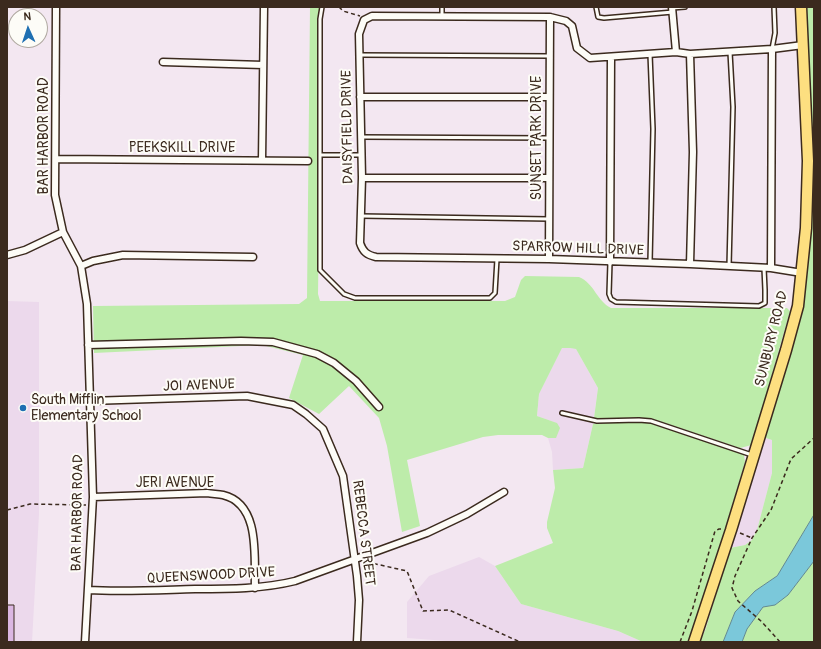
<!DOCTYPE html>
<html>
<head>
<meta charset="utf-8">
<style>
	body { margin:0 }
	#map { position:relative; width:821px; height:649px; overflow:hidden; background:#f3e7f1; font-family:Pangolin,sans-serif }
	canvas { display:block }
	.frame { position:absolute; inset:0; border:8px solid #3b2a1e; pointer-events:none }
	.north { position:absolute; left:8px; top:8px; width:40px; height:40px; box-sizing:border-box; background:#fdfcf7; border:1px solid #afa8a0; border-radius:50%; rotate:357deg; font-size:11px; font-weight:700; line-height:16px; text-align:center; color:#3b2a1e }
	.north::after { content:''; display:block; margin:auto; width:14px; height:18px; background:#1f6fb2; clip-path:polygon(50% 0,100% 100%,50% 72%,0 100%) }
</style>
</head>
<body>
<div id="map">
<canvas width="821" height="649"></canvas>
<div class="frame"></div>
<div class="north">N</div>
</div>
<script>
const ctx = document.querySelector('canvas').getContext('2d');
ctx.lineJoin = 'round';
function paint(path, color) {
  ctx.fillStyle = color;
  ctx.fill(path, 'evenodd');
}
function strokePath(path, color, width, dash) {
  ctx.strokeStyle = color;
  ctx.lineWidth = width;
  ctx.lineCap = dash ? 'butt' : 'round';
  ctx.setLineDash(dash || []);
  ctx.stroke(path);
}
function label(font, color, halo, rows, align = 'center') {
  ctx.font = font + ' Pangolin,sans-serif';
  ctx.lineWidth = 4;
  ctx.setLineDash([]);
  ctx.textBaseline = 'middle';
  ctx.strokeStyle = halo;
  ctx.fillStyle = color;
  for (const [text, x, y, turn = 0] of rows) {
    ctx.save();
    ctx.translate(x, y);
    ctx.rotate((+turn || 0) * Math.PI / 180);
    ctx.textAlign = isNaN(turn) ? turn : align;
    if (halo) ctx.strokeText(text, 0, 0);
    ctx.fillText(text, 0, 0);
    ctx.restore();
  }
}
const built = new Path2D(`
	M7 301 39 302V514L32 642H7Z
	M562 348H570L576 349 598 388 593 424 583 468 553 470 552 452 548 438H556V423L537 416 539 394Z
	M756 435 772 440V473L757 530 752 540 745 545 730 548 720 545 745 462Z
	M479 557 495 566 521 604 618 631 643 642H460L407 638V602L429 576Z`);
const green = new Path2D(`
	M310 7H322L318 294 320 301H505L515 297 521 280 525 276 579 277C594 283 597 301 611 308H787L790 311 752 445 740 448 650 418 603 419 594 418 598 388 576 349 570 348H562L539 394 537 416 557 423 560 428 556 438H548L542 435H498L483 437 407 460 420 526 402 532 387 446 379 418 349 386 319 414 289 398 303 355 262 345 94 353 93 306 299 304 307 298Z
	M806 7H814V515L777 576 755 591 735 612 723 642H700L706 628 730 548 745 545 752 540 757 530 772 473V440L763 437 798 327 806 278 811 213 812 140Z
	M634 421 649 423 738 452 744 455 745 462 700 613 690 642H643L618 631 521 604 495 566 553 543 547 528V522L555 488 553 470 583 468 593 424Z
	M814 561V642H742L747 629 763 607 775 605 788 595Z`);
const water = new Path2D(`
	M814 515V561L788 595 775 605 763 607 747 629 742 642H723L735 612 755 591 777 576Z`);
const building = new Path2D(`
	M7 605H14V642H7Z`);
const path = new Path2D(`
	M339 7 343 11 360 16
	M7 510 30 504 86 505
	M740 533 752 538
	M367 562 407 571 423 611 449 610 520 642
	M680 642 692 611 715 531 719 529H722
	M780 642 762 622 738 601 732 588 735 576 752 538 771 510 791 459 814 438`);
const service = new Path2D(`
	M322 7 320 19V270L344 294 355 298H490L495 293 497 259
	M442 7V16
	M596 7 598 17 604 18 673 12
	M672 8 685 7
	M772 49 775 33 774 7
	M650 54 653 129 650 262
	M360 55 550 56
	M361 137 549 138
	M320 155H361
	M361 216 549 219
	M610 262 609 294 611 299 616 302 759 306 765 303V290L764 268
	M729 266 733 107 730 52
	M562 413 597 421 639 420 651 421 752 455`);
const minor = new Path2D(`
	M56 7 55 195 63 232 81 266 87 304 93 497 85 642
	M672 7 676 52
	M163 62 263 65
	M360 97H549
	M56 159 308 161
	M262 160 264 7
	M362 178H549
	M7 255 25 250 63 232
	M549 259 550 17
	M610 262 611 57
	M690 264 693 152 690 54
	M81 266 93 261 123 255 253 257
	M771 268 772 49
	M802 273 771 268 690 264 549 259 376 257C367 255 363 252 360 243L362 178 359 34 364 20 372 16 550 17 566 21 572 26 577 48 590 58 676 52 690 54 772 49 803 45
	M88 345 241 341 273 342 317 354 334 363 356 381 379 407
	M89 401 247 396 293 405 306 414 323 429 343 476 357 576 359 600 357 642
	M93 497 207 493C213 494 218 494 223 495 261 504 254 558 255 588
	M88 590C123 592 159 590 195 589 229 589 263 589 295 581L427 533 467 514 504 492`);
const primary = new Path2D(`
	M694 642 731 530 786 350 798 306 806 228 808 161 801 7`);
const markers = [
	[23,408,4,"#1f6fb2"]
];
const streetNames = [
	["DAISYFIELD DRIVE",348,127,-91],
	["BAR HARBOR ROAD",44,136,-90],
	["SUNSET PARK DRIVE",537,138,-90],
	["PEEKSKILL DRIVE",182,148],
	["SPARROW HILL DRIVE",578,249,2],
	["SUNBURY ROAD",772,339,-76],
	["JOI AVENUE",199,386,-2],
	["JERI AVENUE",175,483],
	["BAR HARBOR ROAD",78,513,-89],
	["REBECCA STREET",363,533,83],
	["QUEENSWOOD DRIVE",211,576,-3]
];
const poiNames = [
	["South Mifflin",31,400],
	["Elementary School",31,416]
];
paint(built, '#ecd9ec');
paint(green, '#bdecaa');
paint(water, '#7bc8da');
strokePath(water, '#61898f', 1);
paint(building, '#dbb7e2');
strokePath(building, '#3b2a1e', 1);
strokePath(service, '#3b2a1e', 6);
strokePath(minor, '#3b2a1e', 9);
strokePath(primary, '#3b2a1e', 13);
strokePath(path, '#3b2a1e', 1.5, [4, 3]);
strokePath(service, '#fdfcf7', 3);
strokePath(minor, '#fdfcf7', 6);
strokePath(primary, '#fddf80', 10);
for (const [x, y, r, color] of markers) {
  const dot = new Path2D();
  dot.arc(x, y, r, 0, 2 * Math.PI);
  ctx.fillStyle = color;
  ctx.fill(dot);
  strokePath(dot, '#fdfcf7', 1.5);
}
label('14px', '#3b2a1e', '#fdfcf7', streetNames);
label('14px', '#3b2a1e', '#fdfcf7', poiNames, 'left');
</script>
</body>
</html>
